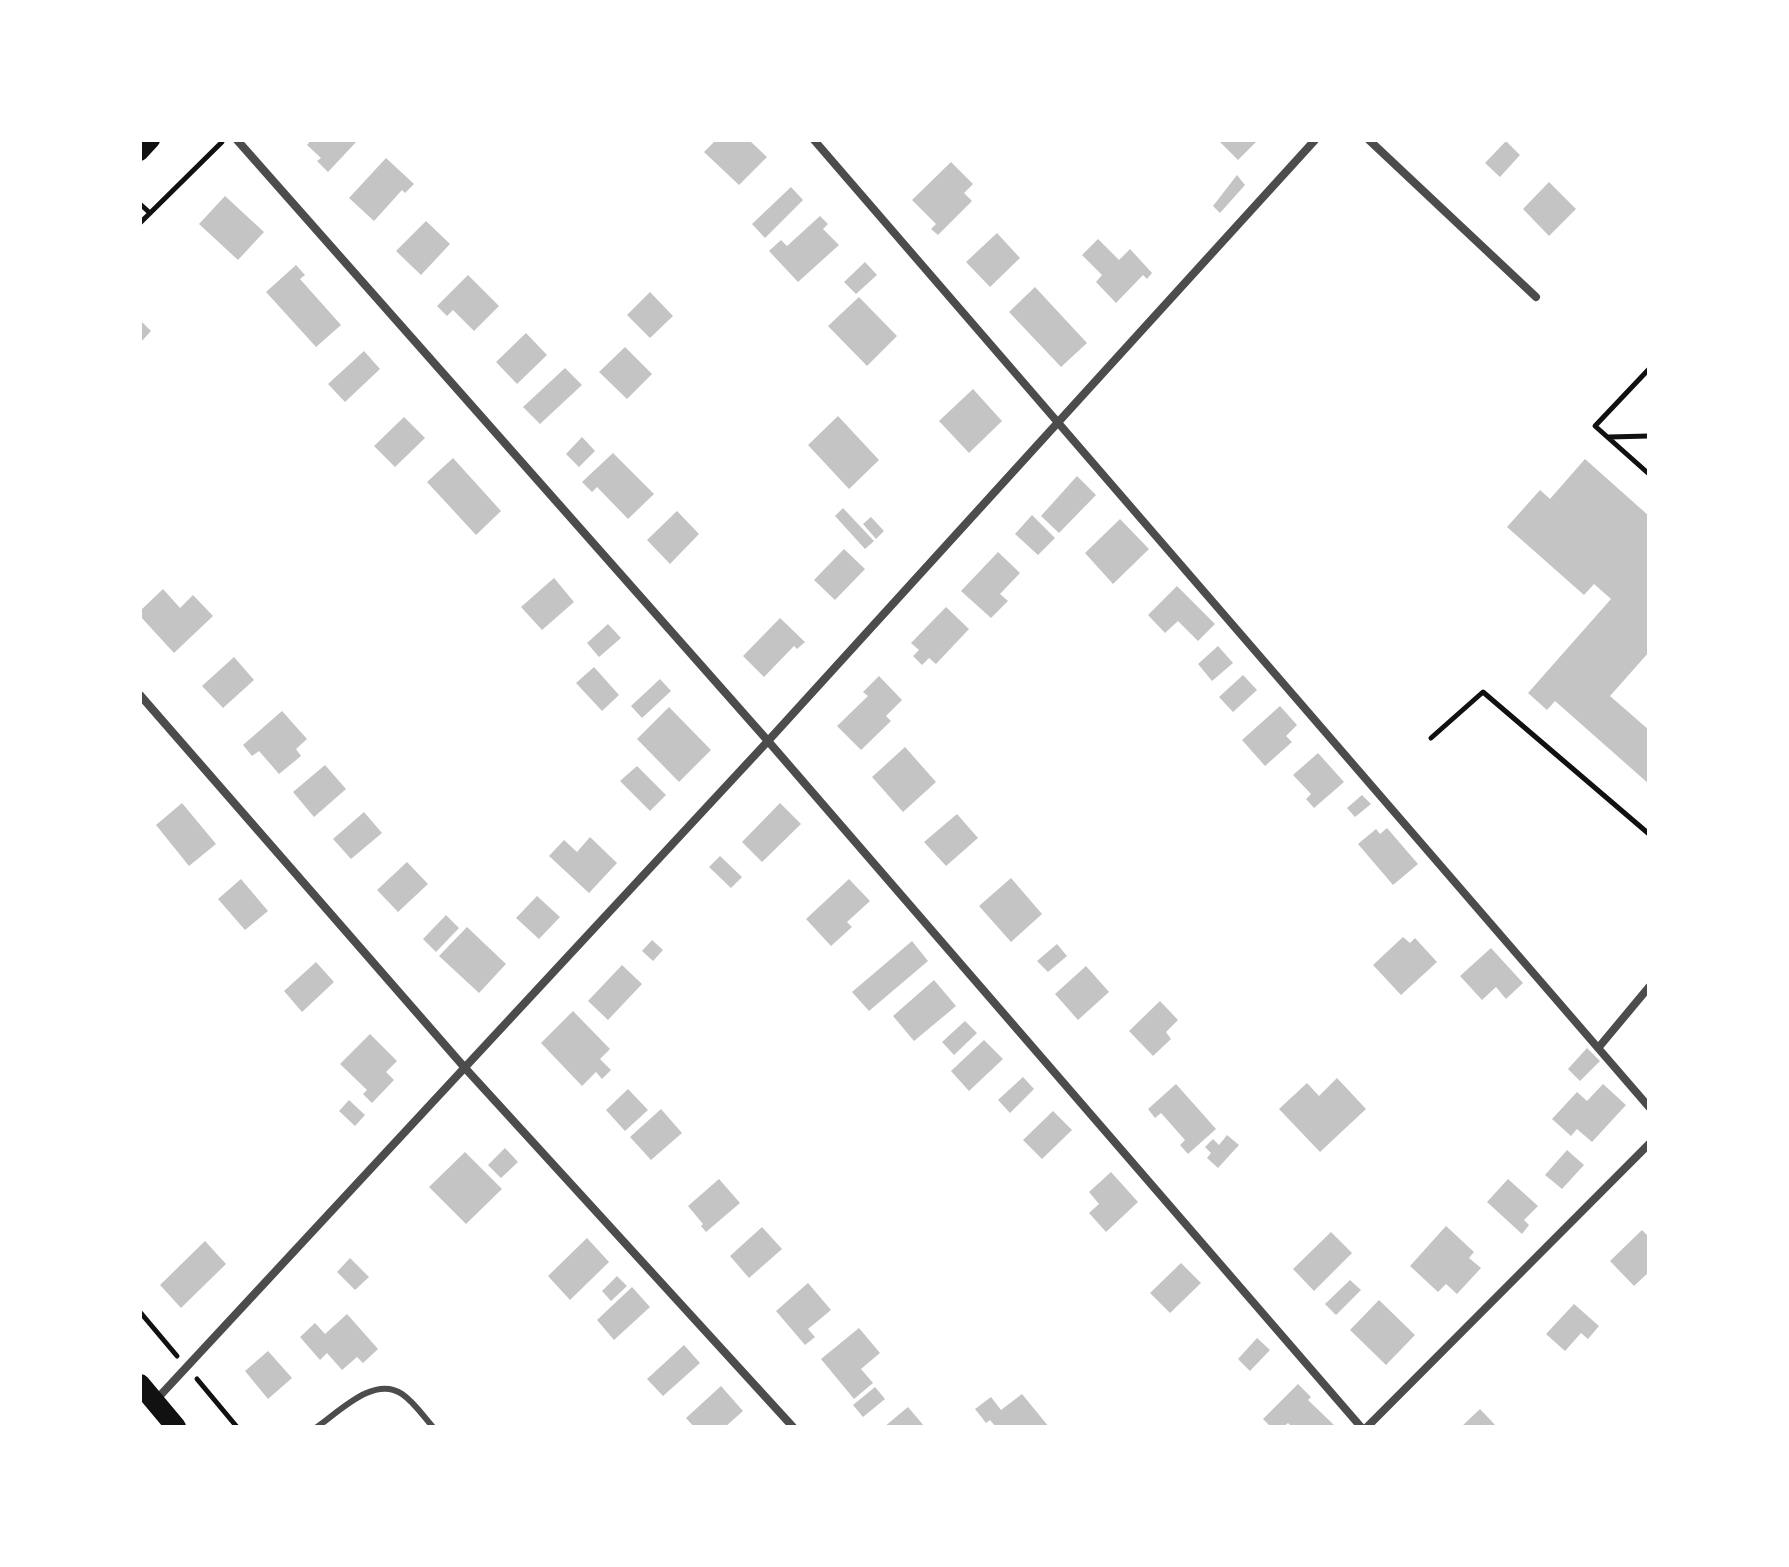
<!DOCTYPE html>
<html>
<head>
<meta charset="utf-8">
<style>
	body { margin:0 }
	#map { position:relative; width:1789px; height:1567px; overflow:hidden; background:#fff; font-family:Rubik,sans-serif }
	canvas { display:block }
	.frame { position:absolute; inset:0; border:142px solid #fff; pointer-events:none }
</style>
</head>
<body>
<div id="map">
<canvas width="1789" height="1567"></canvas>
<div class="frame"></div>
</div>
<script>
const ctx = document.querySelector('canvas').getContext('2d');
ctx.lineJoin = 'round';
function paint(path, color) {
  ctx.fillStyle = color;
  ctx.fill(path, 'evenodd');
}
function strokePath(path, color, width, dash) {
  ctx.strokeStyle = color;
  ctx.lineWidth = width;
  ctx.lineCap = dash ? 'butt' : 'round';
  ctx.setLineDash(dash || []);
  ctx.stroke(path);
}
const building = new Path2D(`
	M311 140H358L328 172 317 161 321 158 307 145Z
	M716 140H749L767 157 739 185 704 152Z
	M1218 140H1258L1238 160Z
	M1506 141 1520 155 1500 177 1485 163Z
	M386 158 414 184 405 193 402 190 374 221 349 198Z
	M951 162 973 184 964 193 972 201 938 235 931 229 936 224 912 200Z
	M1237 175 1245 185 1220 213 1213 206Z
	M1549 182 1576 209 1549 236 1523 209Z
	M791 187 803 200 765 238 752 224Z
	M225 196 264 232 238 260 199 224Z
	M820 216 828 224 823 229 839 245 798 282 769 251 781 240 787 246Z
	M426 221 450 244 421 275 396 251Z
	M997 233 1020 258 990 287 966 262Z
	M1098 239 1119 260 1130 249 1152 273 1147 279 1143 275 1116 303 1096 282 1102 275 1082 255Z
	M865 262 877 275 856 294 844 282Z
	M296 265 305 275 300 279 341 325 316 347 266 292Z
	M468 275 499 306 474 331 453 310 447 316 437 306Z
	M1035 287 1087 343 1061 367 1009 312Z
	M650 292 673 316 650 338 627 315Z
	M859 297 897 336 867 366 828 326Z
	M140 320 151 331 140 343Z
	M526 333 547 355 517 384 496 362Z
	M625 347 652 374 627 399 599 372Z
	M364 351 380 369 345 402 328 384Z
	M565 368 582 385 540 424 523 407Z
	M973 389 1002 421 969 453 939 421Z
	M838 416 879 460 849 489 808 445Z
	M404 417 425 438 395 467 374 446Z
	M582 437 595 451 579 467 566 454Z
	M613 453 654 494 628 519 597 487 592 492 582 482Z
	M453 458 501 511 476 535 427 482Z
	M1585 459 1649 516V652L1610 696 1649 730V784L1555 701 1547 710 1528 693 1611 599 1594 584 1584 595 1507 527 1540 490 1550 499Z
	M1077 476 1096 495 1059 533 1041 516Z
	M843 508 874 541 865 549 835 516Z
	M677 511 699 534 670 564 647 540Z
	M1032 515 1055 538 1038 555 1015 534Z
	M871 517 884 531 876 539 863 524Z
	M1120 519 1149 549 1113 584 1085 553Z
	M844 549 865 569 835 600 814 580Z
	M998 552 1020 573 1000 594 1008 601 991 618 961 591Z
	M554 578 574 602 542 630 521 607Z
	M1177 586 1215 624 1198 641 1178 621 1165 633 1148 615Z
	M163 589 180 608 193 595 213 616 174 653 140 616V611Z
	M946 607 969 629 936 664 929 658 922 665 913 656 919 650 911 643Z
	M780 618 805 642 797 649 794 646 764 677 743 656Z
	M608 624 621 638 599 657 587 643Z
	M1218 646 1233 663 1212 681 1198 664Z
	M234 657 254 680 223 708 202 686Z
	M594 667 619 695 602 711 576 683Z
	M1243 675 1257 690 1233 712 1219 697Z
	M879 676 902 700 886 716 891 721 861 750 837 726 868 696 863 692Z
	M660 679 671 691 642 718 631 706Z
	M1280 706 1297 725 1286 736 1292 742 1265 766 1242 740Z
	M669 707 711 750 679 782 637 739Z
	M282 711 307 739 296 749 301 756 279 774 259 751 252 756 243 745Z
	M905 747 936 782 903 812 872 777Z
	M1318 753 1344 782 1314 808 1306 799 1311 794 1293 775Z
	M325 765 346 789 314 817 293 792Z
	M637 766 666 795 650 811 620 781Z
	M1362 795 1371 804 1355 817 1347 808Z
	M182 803 216 844 189 866 156 825Z
	M780 803 801 824 762 862 742 842Z
	M364 812 382 833 351 859 333 839Z
	M957 814 978 838 946 866 924 842Z
	M1387 828 1418 864 1393 885 1358 844 1376 829 1380 834Z
	M590 837 617 863 589 893 549 856 564 840 577 852Z
	M720 856 742 877 731 888 709 867Z
	M407 862 428 884 398 912 377 890Z
	M1011 878 1042 914 1011 942 979 906Z
	M241 879 268 911 245 930 218 899Z
	M849 879 870 901 847 922 852 927 831 946 806 919Z
	M537 896 560 917 539 939 516 918Z
	M446 915 459 928 436 952 423 939Z
	M467 927 506 964 479 993 439 956Z
	M1403 937 1410 943 1415 938 1437 962 1401 995 1373 965Z
	M652 940 663 950 653 961 642 951Z
	M912 941 928 961 869 1011 852 992Z
	M1057 944 1067 956 1048 972 1037 961Z
	M1491 948 1523 983 1506 999 1496 987 1482 1000 1460 976Z
	M316 962 334 982 302 1012 284 991Z
	M622 965 642 984 608 1020 588 1001Z
	M1086 966 1109 992 1078 1020 1055 994Z
	M934 980 956 1006 914 1041 893 1016Z
	M1160 1001 1178 1020 1166 1032 1171 1039 1153 1056 1129 1031Z
	M573 1011 610 1049 600 1059 611 1070 602 1079 596 1072 582 1086 541 1043Z
	M965 1021 977 1033 954 1055 942 1042Z
	M370 1034 397 1061 386 1072 394 1080 372 1103 363 1094 367 1090 340 1064Z
	M984 1040 1003 1059 969 1091 951 1071Z
	M1587 1048 1600 1061 1580 1081 1568 1069Z
	M1023 1077 1034 1089 1010 1113 998 1100Z
	M1337 1078 1366 1109 1320 1152 1279 1109 1307 1083 1319 1096Z
	M1176 1084 1216 1129 1188 1154 1180 1145 1185 1140 1161 1113 1155 1118 1148 1109Z
	M1603 1084 1626 1105 1592 1142 1577 1129 1571 1136 1552 1119 1577 1092 1587 1101Z
	M628 1089 648 1110 625 1131 606 1110Z
	M349 1100 365 1115 355 1126 339 1111Z
	M661 1109 682 1133 651 1160 630 1137Z
	M1053 1111 1072 1130 1042 1159 1023 1140Z
	M1227 1135 1239 1145 1218 1168 1207 1158 1211 1153 1205 1147 1213 1139 1219 1145Z
	M505 1148 518 1162 501 1178 488 1165Z
	M1567 1150 1584 1165 1562 1189 1545 1175Z
	M465 1152 502 1189 466 1224 429 1187Z
	M1111 1172 1138 1202 1106 1232 1089 1213 1099 1204 1089 1192Z
	M719 1179 740 1203 706 1232 701 1226 703 1224 688 1206Z
	M1508 1179 1538 1206 1524 1220 1529 1225 1522 1234 1487 1202Z
	M1446 1226 1474 1252 1469 1258 1481 1268 1457 1294 1446 1284 1438 1292 1410 1266Z
	M762 1227 782 1249 749 1278 730 1256Z
	M1642 1230 1649 1237V1272L1634 1286 1610 1261Z
	M1331 1232 1352 1253 1314 1291 1293 1269Z
	M587 1238 609 1262 570 1300 548 1276Z
	M205 1241 226 1264 181 1308 160 1285Z
	M350 1258 369 1277 355 1290 337 1272Z
	M1181 1263 1201 1283 1170 1313 1150 1293Z
	M617 1276 627 1286 611 1301 602 1291Z
	M1350 1280 1361 1290 1336 1315 1325 1304Z
	M808 1283 831 1310 808 1329 815 1337 805 1345 776 1311Z
	M632 1287 650 1307 614 1340 597 1320Z
	M1379 1300 1415 1335 1386 1365 1350 1330Z
	M1574 1304 1599 1326 1588 1339 1581 1333 1565 1351 1546 1334Z
	M347 1314 378 1349 363 1363 357 1357 342 1370 327 1353 320 1360 300 1337 315 1323 325 1334Z
	M859 1328 880 1353 861 1369 873 1383 854 1399 821 1359Z
	M1257 1338 1270 1350 1250 1371 1238 1359Z
	M684 1345 700 1363 663 1396 647 1379Z
	M268 1351 292 1378 268 1399 245 1371Z
	M1298 1384 1311 1397 1308 1400 1334 1425 1332 1427H1292L1288 1423 1283 1427H1271L1263 1419Z
	M721 1386 743 1411 725 1427H694L686 1418Z
	M875 1387 885 1399 863 1417 853 1405Z
	M1022 1394 1049 1427H996L990 1420 986 1423 975 1409 991 1397 1001 1410Z
	M908 1407 925 1427H884Z
	M1480 1409 1497 1427H1461Z`);
const path = new Path2D(`
	M140 204 150 213
	M140 223 222 142
	M1649 369 1595 426 1649 474
	M1609 437 1649 436
	M1431 738 1483 692 1649 834
	M140 1312 177 1356
	M197 1379 237 1427`);
const service = new Path2D(`
	M317 1427C339 1412 374 1375 402 1394 414 1402 423 1416 433 1427`);
const minor = new Path2D(`
	M237 140 768 741 1361 1427
	M814 140 1649 1107
	M1369 140 1536 297
	M140 695 465 1068 793 1427
	M1599 1047 1649 987
	M155 1401 768 741 1315 140
	M1367 1427 1649 1144`);
const secondary = new Path2D(`
	M140 153 152 140`);
const primary = new Path2D(`
	M140 1384 176 1427`);
paint(building, '#c4c4c4');
strokePath(path, '#111', 5);
strokePath(service, '#4c4c4c', 6);
strokePath(minor, '#4c4c4c', 8);
strokePath(secondary, '#111', 16);
strokePath(primary, '#111', 20);
</script>
</body>
</html>
